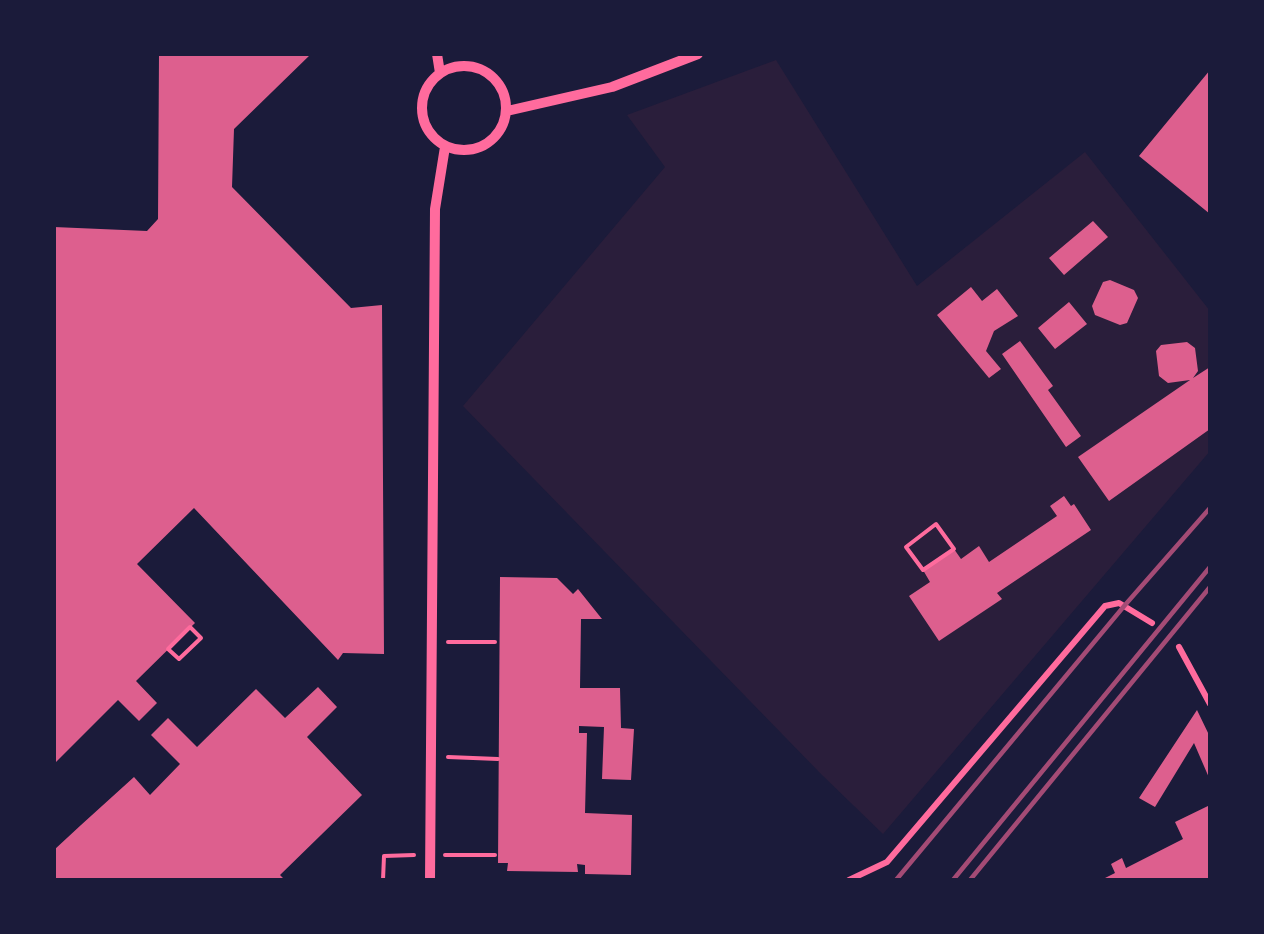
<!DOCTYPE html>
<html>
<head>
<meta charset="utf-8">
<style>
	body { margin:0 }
	#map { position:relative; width:1264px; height:934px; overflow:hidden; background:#1b1b3a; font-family:"Alegreya Sans",sans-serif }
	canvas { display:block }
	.frame { position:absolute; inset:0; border:56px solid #1b1b3a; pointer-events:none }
</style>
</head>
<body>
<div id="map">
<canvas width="1264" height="934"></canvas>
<div class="frame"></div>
</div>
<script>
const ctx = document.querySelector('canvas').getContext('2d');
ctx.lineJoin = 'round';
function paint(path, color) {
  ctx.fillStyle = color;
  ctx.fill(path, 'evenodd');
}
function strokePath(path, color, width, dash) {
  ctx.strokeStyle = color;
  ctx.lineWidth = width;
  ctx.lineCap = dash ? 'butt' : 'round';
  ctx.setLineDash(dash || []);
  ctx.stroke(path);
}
const green = new Path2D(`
	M776 60 917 286 1085 152 1210 311V451L883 834 821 774 463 406 665 167 627 115Z`);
const building = new Path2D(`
	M159 54H311L234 129 232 187 351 308 382 305 384 654 343 653 338 660 194 508 137 564 195 623 136 681 157 703 139 721 118 700 54 764V227L147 231 158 219Z
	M1210 70V214L1139 156Z
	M1093 221 1108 237 1064 275 1049 258Z
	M1110 280 1134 290 1138 298 1127 323 1120 325 1095 315 1092 306 1103 282Z
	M971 287 982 301 997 289 1018 316 994 331 986 351 1001 369 989 378 937 315Z
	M1069 302 1087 324 1055 349 1038 328Z
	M1020 341 1053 386 1048 390 1081 436 1066 447 1002 354Z
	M1187 342 1195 348 1198 371 1193 378 1210 367V429L1109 501 1078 457 1190 380 1168 383 1159 376 1156 351 1161 345Z
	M1064 496 1071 506 1074 504 1091 530 997 593 1002 599 939 641 909 596 930 582 923 570 954 549 961 559 979 546 989 562 1057 516 1050 506Z
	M500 577 557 578 573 594 578 589 602 619H581L580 688H620L621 728 634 729 631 780 602 779 604 727 579 726V733H587L585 813 632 815 631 875 585 874V865L577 864 578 872 507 871 508 863H498Z
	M318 687 337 707 307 737 362 795 280 875 285 880H54V850L81 825 134 777 150 795 180 764 151 735 168 718 197 747 256 689 285 718Z
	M1197 710 1210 737V780L1194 743 1155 807 1139 798Z
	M1210 805V880H1101L1115 873 1111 864 1122 858 1126 868 1183 839 1175 822Z`);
const path = new Path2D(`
	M936 524 954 549 923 570 906 547Z
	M190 627 201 638 179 659 168 649Z
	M448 642H495
	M448 757 498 759
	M445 855H495
	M383 880 384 856 414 855`);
const minor = new Path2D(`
	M1179 647 1210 704
	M849 880 887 862 1105 606 1119 603 1152 623`);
const tertiary = new Path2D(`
	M437 54 440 73
	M422 108a42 42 0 1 1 84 0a42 42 0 1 1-84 0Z
	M507 111 612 87 698 54
	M430 880 435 209 445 147`);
const rail = new Path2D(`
	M896 880 1125 605 1210 508
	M953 880 1210 567
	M970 880 1210 587`);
paint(green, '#2a1e3b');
paint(building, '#dd5f8e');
strokePath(path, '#ff6b9d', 4);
strokePath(minor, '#ff6b9d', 6);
strokePath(tertiary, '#ff6b9d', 10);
strokePath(rail, '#a44b75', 4.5);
</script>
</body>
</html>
